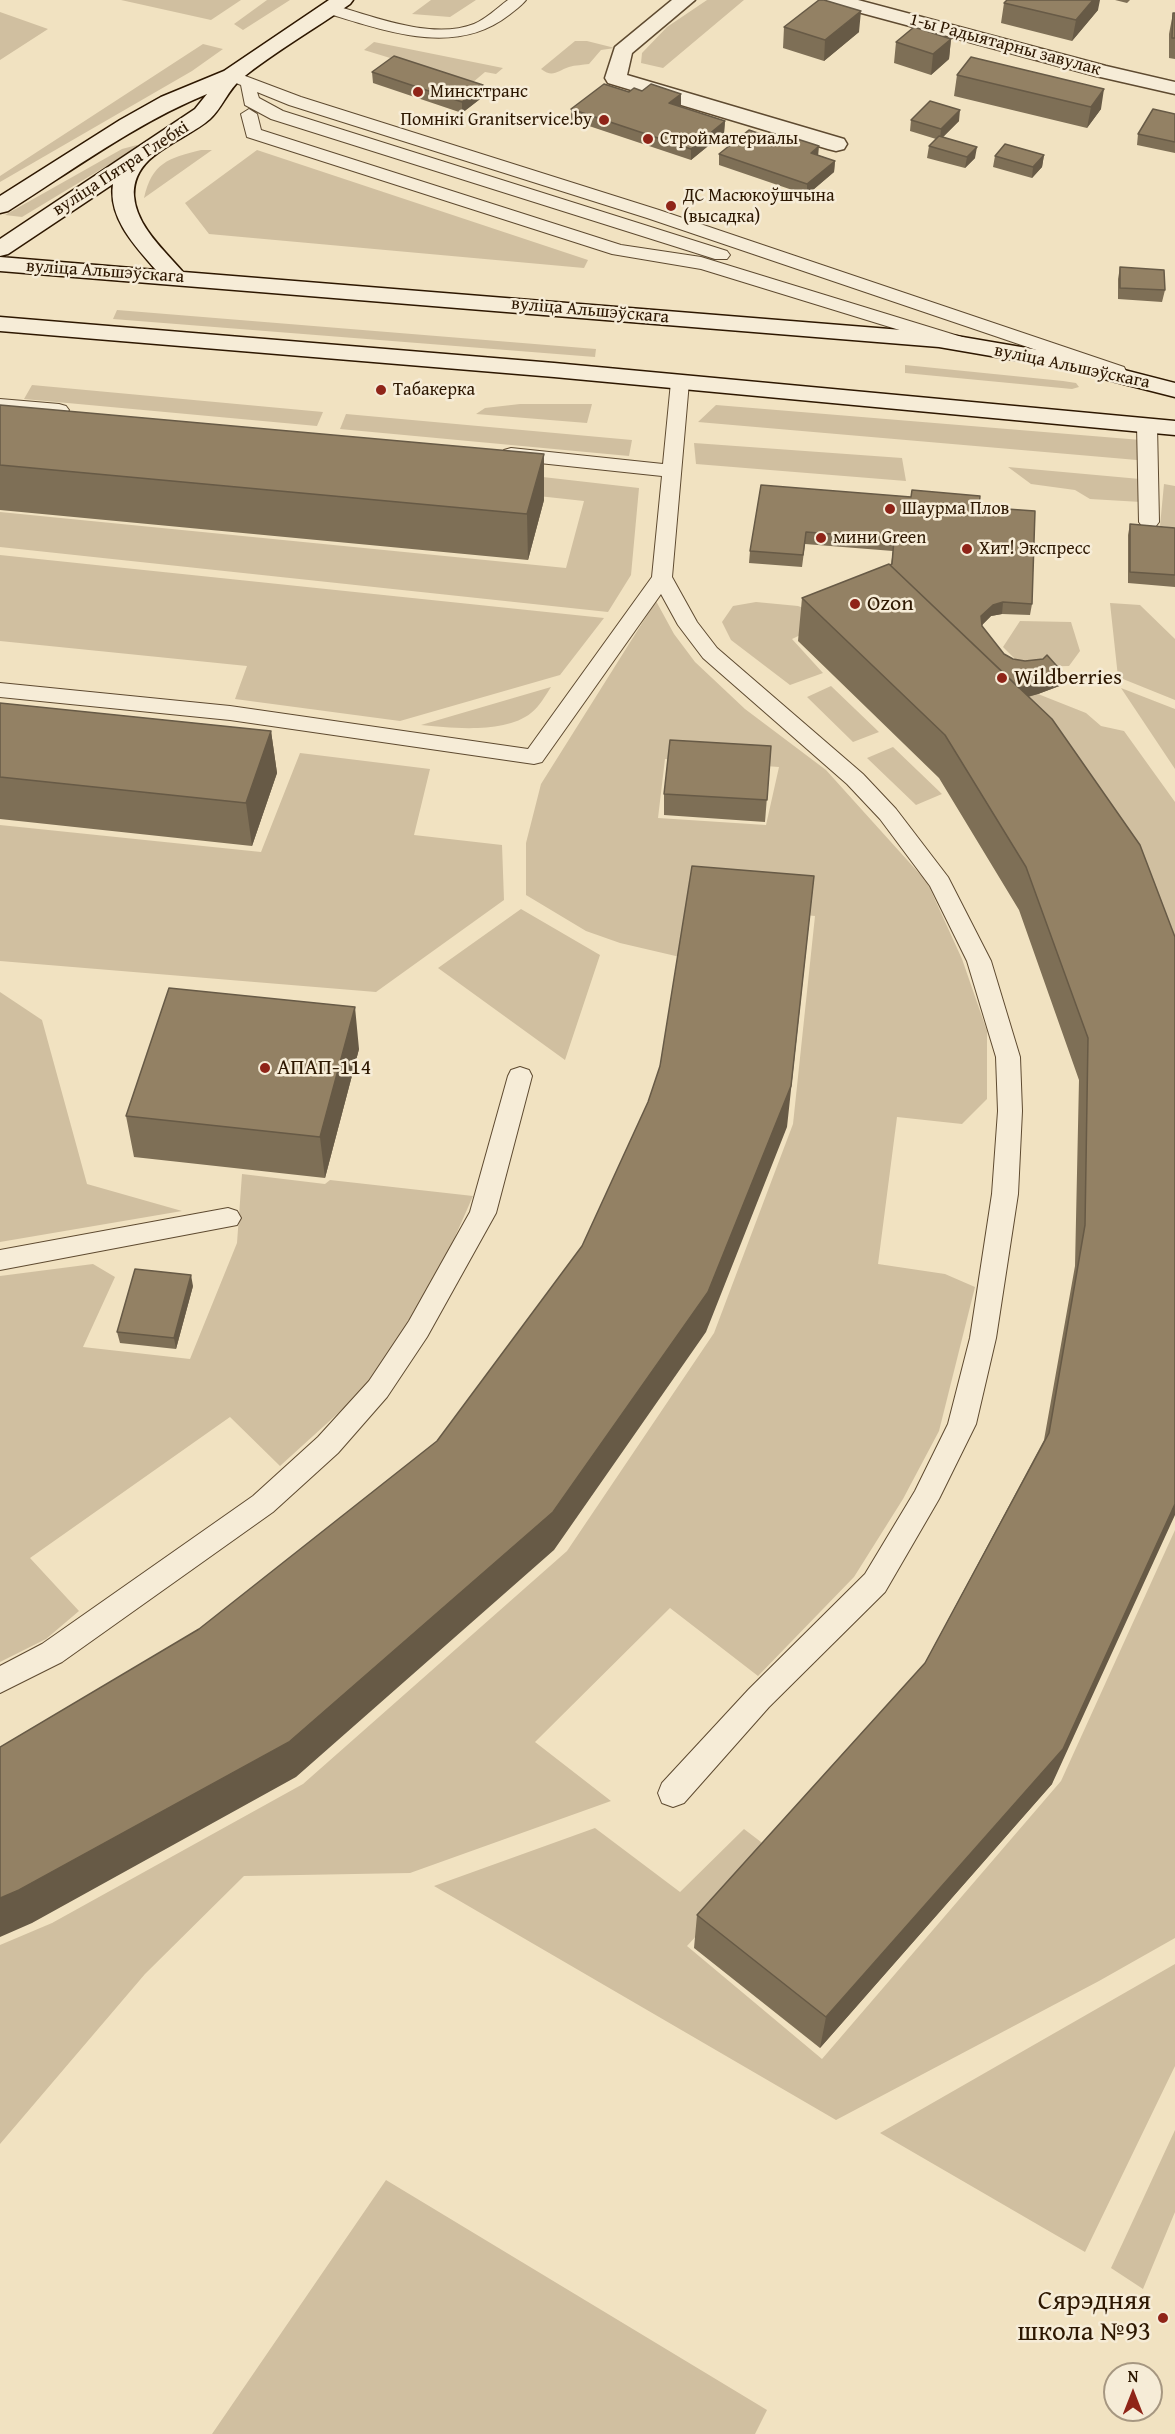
<!DOCTYPE html>
<html>
<head>
<meta charset="utf-8">
<style>
	body { margin:0 }
	#map { position:relative; width:1175px; height:2434px; overflow:hidden; background:#f1e2c1; font-family:"Gentium Book Plus",serif }
	canvas { display:block }
	.north { position:absolute; left:1103px; top:2362px; width:60px; height:60px; box-sizing:border-box; background:#f6ecd7; border:2px solid #a69781; border-radius:50%; rotate:0deg; font-size:16px; font-weight:700; line-height:24px; text-align:center; color:#2d1700 }
	.north::after { content:''; display:block; margin:auto; width:21px; height:27px; background:#8f2418; clip-path:polygon(50% 0,100% 100%,50% 72%,0 100%) }
</style>
</head>
<body>
<div id="map">
<canvas width="1175" height="2434"></canvas>
<div class="north">N</div>
</div>
<script>
const ctx = document.querySelector('canvas').getContext('2d');
ctx.lineJoin = 'round';
function paint(path, color) {
  ctx.fillStyle = color;
  ctx.fill(path, 'evenodd');
}
function strokePath(path, color, width, dash) {
  ctx.strokeStyle = color;
  ctx.lineWidth = width;
  ctx.lineCap = dash ? 'butt' : 'round';
  ctx.setLineDash(dash || []);
  ctx.stroke(path);
}
function label(font, color, halo, rows, align = 'center') {
  ctx.font = font + ' "Gentium Book Plus",serif';
  ctx.lineWidth = 5;
  ctx.setLineDash([]);
  ctx.textBaseline = 'middle';
  ctx.strokeStyle = halo;
  ctx.fillStyle = color;
  for (const [text, x, y, turn = 0] of rows) {
    ctx.save();
    ctx.translate(x, y);
    ctx.rotate((+turn || 0) * Math.PI / 180);
    ctx.textAlign = isNaN(turn) ? turn : align;
    if (halo) ctx.strokeText(text, 0, 0);
    ctx.fillText(text, 0, 0);
    ctx.restore();
  }
}
const green = new Path2D(`
	M121 0H241L211 20Z
	M267 0H290L243 30 234 24Z
	M431 0H476L450 17 412 14Z
	M707 0H744L663 68 641 63 642 53 667 27Z
	M0 12 48 29 0 60Z
	M575 41H587L615 48 601 50 589 64C583 65 575 65 569 67 557 71 553 78 541 69Z
	M374 42 503 68 496 74 485 72 472 83 364 50Z
	M203 44 223 49 192 71 0 182V176Z
	M137 145 138 147 22 217 5 215 122 149Z
	M201 150H212L144 198C152 163 168 158 201 150Z
	M257 150 588 260 584 268 209 234 185 203Z
	M117 310 596 349 595 357 113 319Z
	M905 365 1063 381 1076 383 1079 387 1072 389 905 373Z
	M32 385 323 412 317 426 24 399Z
	M520 404H592L587 423 476 414 485 408Z
	M716 405 1141 440 1137 460 698 422Z
	M346 414 632 440 629 456 340 429Z
	M694 443 902 458 906 481 696 464Z
	M1008 467 1140 479 1141 502 1090 499 1075 490 1031 484Z
	M534 476 639 488 631 575 608 612 0 547V512L566 568 584 501 529 495Z
	M1164 484 1175 486V528L1160 526Z
	M0 555 604 618 560 675 400 721 235 699 247 666 0 641Z
	M656 601 674 634 695 662 745 709 826 770 927 882 962 959 987 1031V1099L962 1124 897 1117 878 1264 945 1274 975 1287 939 1431 903 1499 854 1577 758 1676 670 1608 535 1742 611 1801 410 1873 244 1876 145 1974 0 2144V1945L52 1923 303 1784 567 1551 714 1333 793 1124 815 916 688 904 680 957 620 943 586 931 526 895V843L541 784ZM665 759 779 767 766 825 658 818Z
	M756 602 798 606 834 619 792 639 823 673 790 685 731 640 722 622 733 606Z
	M1110 603 1140 605 1175 639V700L1118 677Z
	M1020 621 1071 622 1080 651 1069 666 1023 667 1003 647Z
	M831 686 879 732 853 742 807 697Z
	M551 687C545 696 540 706 531 713 505 734 451 728 421 725Z
	M1121 688 1175 709V769Z
	M1038 694 1086 713 1101 726 1124 731 1175 802V994L994 705Z
	M893 747 942 794 916 805 867 758Z
	M300 753 430 769 414 835 502 845 504 900 376 992 0 961V825L261 852Z
	M521 909 600 955 565 1060 438 968Z
	M0 992 42 1020 87 1184 182 1211 0 1242Z
	M242 1174 325 1184 330 1180 473 1196 439 1273 380 1370 346 1406 280 1466 230 1417 30 1558 79 1611 46 1639 0 1662V1276L93 1264 115 1277 83 1347 190 1359 237 1243Z
	M1175 1530V1938L1099 1981 836 2120 434 1886 595 1828 680 1892 744 1829 774 1852 687 1946 822 2059 1061 1781Z
	M1175 1964V2066L1085 2252 880 2133Z
	M1175 2130V2212L1143 2289 1111 2268Z
	M386 2180 767 2410 755 2434H212Z`);
const lane = new Path2D(`
	M508 0H526C521 6 515 10 509 15 454 58 383 30 323 12L321 9 329 4C371 15 431 41 474 24 486 19 497 8 508 0Z
	M232 71 301 97 659 210 1124 367 1126 371 1124 375H1110L647 218 289 105 257 92 259 98 283 111 727 251 730 255 727 259H715L271 119 245 105 241 85 226 79 224 76Z
	M249 109 257 114 261 130 621 245 701 257 965 338 967 342 965 346 958 348 701 269 612 254 247 137 241 114Z
	M680 376 687 378 689 382 672 577 697 622 717 648 863 774 896 809 948 877 991 961 1020 1057 1022 1111 1018 1194 996 1338 976 1424 939 1499 885 1592 769 1707 684 1803 673 1807 662 1803 658 1793 662 1783 749 1689 865 1574 915 1491 948 1424 970 1338 992 1194 998 1111 996 1057 967 961 930 886 880 819 847 784 703 658 678 625 661 594 542 762 534 764 230 720 0 697V683L230 706 528 749 652 577 662 476 511 460 504 458 501 454 504 450 511 448 663 464 671 382 673 378Z
	M0 399 59 404 66 406 69 410 66 414 59 416 0 411Z
	M1147 419 1154 421 1157 425 1159 522 1156 526H1142L1139 522 1137 425 1140 421Z
	M520 1067 529 1070 532 1076 496 1213 427 1337 387 1397 338 1453 273 1512 62 1662 0 1693V1666L42 1644 253 1496 318 1437 369 1381 409 1321 470 1212 508 1076 511 1070Z
	M228 1208 237 1211 241 1218 237 1225 0 1270V1250Z`);
const street = new Path2D(`
	M672 0H695L632 53 627 75 844 139 847 144 844 149 836 151 828 149 608 83 605 78 615 47Z
	M825 0H858L1106 66 1175 82V94L1096 76 828 4Z`);
const secondary = new Path2D(`
	M329 0H353L350 4C315 29 274 52 241 79 228 90 222 108 210 119 184 142 132 153 134 196 136 226 165 251 183 272L939 333 1062 354 1175 383V397L1061 368 939 347 0 271V257L156 270C135 246 108 218 113 184L8 254 0 256V239L195 109 207 94C136 123 73 170 8 211L0 213V196L120 120 161 97 224 71Z
	M0 317 554 363 1175 421V435L554 377 0 331Z`);
const wall = new Path2D(`
	M1115 0H1130L1127 3Z
	M1004 3 1098 10 1072 41 1001 23Z
	M1173 13H1175V59L1169 58V34Z
	M784 27 859 32 824 61 783 48Z
	M951 39 949 59 931 75 894 63 896 42Z
	M372 72 483 85 484 96 462 113 373 83Z
	M957 75 1101 109 1087 128 954 96Z
	M642 91 681 94V105L679 106 725 121 724 133 691 160 571 120V109L629 92Z
	M1175 114V153L1137 145 1138 134Z
	M911 120 959 121 943 137 975 158 965 168 927 158 929 146 936 139 910 131Z
	M719 154 818 155 835 161 834 172 807 195 719 165Z
	M1044 155 1042 167 1032 178 993 167 995 156Z
	M1120 267 1165 290 1162 302 1118 299V279Z
	M0 405 544 500 528 560 0 510Z
	M761 485 979 507 1032 604 1030 615 1002 614 991 616 982 625V626L1004 654 1013 659 1064 674 1062 685 1038 694 1028 697 1140 845 1052 1784 820 2048 694 1948 697 1915 925 1663 1044 1440 1075 1266 1079 1080 1019 910 939 778 798 641 802 598 891 564 893 551 805 544 802 567 749 563 750 551Z
	M1130 524 1175 528V587L1128 583V535Z
	M0 703 271 731 277 773 252 846 0 819Z
	M771 746 765 822 664 815V794Z
	M359 1049 325 1178 134 1157 126 1116Z
	M193 1286 176 1349 120 1343 117 1332Z`);
const shadedWall = new Path2D(`
	M1093 0H1100L1098 10 1072 41 1076 20Z
	M861 11 859 32 824 61 825 40Z
	M951 39 949 59 931 75 933 54Z
	M483 85 484 96 462 113V102Z
	M1104 89 1101 109 1087 128 1091 107Z
	M681 94V105L669 114V103Z
	M960 110 959 121 940 140 941 129Z
	M725 121 724 133 691 160V149Z
	M819 146 818 157 811 153Z
	M977 147 975 158 965 168 967 157Z
	M1044 155 1042 167 1032 178 1033 167Z
	M835 161 834 172 807 195V184Z
	M544 454V500L528 560 527 514Z
	M1003 602 1002 614 991 616 979 628 981 616 993 605Z
	M1064 674 1062 685 1038 694 988 707 989 695Z
	M271 731 277 773 252 846 246 803Z
	M814 876 787 1127 706 1332 554 1550 296 1777 32 1923 0 1937V1898L289 1742Z
	M355 1007 359 1049 325 1178 320 1137Z
	M191 1275 193 1286 176 1349 174 1338Z
	M1175 1504V1515L1052 1784 820 2048 826 2017Z`);
const building = new Path2D(`
	M819 0H824L861 11 825 40 784 27Z
	M1007 0H1093L1076 20 1004 3Z
	M1173 13H1175V38H1172Z
	M914 27 951 39 933 54 896 42Z
	M394 56 483 85 462 102 372 72Z
	M971 57 1104 89 1091 107 957 75Z
	M604 84 629 92 634 88 642 91 651 84 681 94 669 103 725 121 691 149 571 109Z
	M930 101 960 110 941 129 911 120Z
	M1153 109 1175 114V142L1138 134Z
	M749 130 781 141 788 136 819 146 811 153 835 161 807 184 719 154Z
	M939 136 977 147 967 157 929 146Z
	M1005 144 1044 155 1033 167 995 156Z
	M1120 267 1164 270 1165 290 1120 288Z
	M0 405 544 454 527 514 0 465Z
	M761 485 911 497 912 490 980 496 979 507 1035 511 1032 604 1003 602 993 605 981 616 982 626 1004 654 1013 659 1025 661 1043 659 1047 655 1064 674 1040 683 1019 688 890 565 892 564 894 539 806 532 803 555 750 551Z
	M1130 524 1175 528V575L1130 572Z
	M889 564 1052 719 1140 845 1175 937V1504L1063 1749 826 2017 697 1915 925 1663 1049 1433 1085 1225 1088 1038 1026 867 945 735 802 598Z
	M0 703 271 731 246 803 0 777Z
	M670 740 771 746 767 800 664 794Z
	M692 866 814 876 791 1086 708 1292 553 1512 289 1742 19 1890 0 1898V1747L199 1629 437 1441 582 1246 648 1102 660 1066Z
	M169 988 355 1007 320 1137 126 1116Z
	M135 1269 191 1275 174 1338 117 1332Z`);
const markers = [
	[418,92,6,"#8f2418"],
	[604,120,6,"#8f2418"],
	[648,139,6,"#8f2418"],
	[671,206,6,"#8f2418"],
	[381,390,6,"#8f2418"],
	[890,509,6,"#8f2418"],
	[821,538,6,"#8f2418"],
	[967,549,6,"#8f2418"],
	[855,604,6,"#8f2418"],
	[1002,678,6,"#8f2418"],
	[265,1068,6,"#8f2418"],
	[1163,2318,6,"#8f2418"]
];
const farStreetnames = [
	["1-ы Радыятарны завулак",1005,45,15],
	["вуліца Пятра Глебкі",121,169,-33],
	["вуліца Альшэўскага",105,272,4],
	["вуліца Альшэўскага",590,311,5],
	["вуліца Альшэўскага",1072,367,12]
];
const farPoinames = [
	["Минсктранс",430,92],
	["Помнікі Granitservice.by",592,120,"right"],
	["Стройматериалы",660,139],
	["ДС Масюкоўшчына",683,196],
	["(высадка)",683,217],
	["Табакерка",393,390],
	["Шаурма Плов",902,509],
	["мини Green",833,538],
	["Хит! Экспресс",979,549]
];
const poiNames = [
	["Ozon",867,604],
	["Wildberries",1014,678],
	["АПАП-114",277,1068]
];
const nearPoinames = [
	["Сярэдняя",1151,2302],
	["школа №93",1151,2333]
];
paint(green, '#d0bfa0');
strokePath(lane, '#5e4a30', 2);
strokePath(street, '#5e4a30', 3);
strokePath(secondary, '#2d1700', 3);
paint(lane, '#f6ecd7');
paint(street, '#f6ecd7');
paint(secondary, '#f6ecd7');
paint(wall, '#7e6f56');
paint(shadedWall, '#675a46');
paint(building, '#938164');
strokePath(building, '#675a46', 1.5);
for (const [x, y, r, color] of markers) {
  const dot = new Path2D();
  dot.arc(x, y, r, 0, 2 * Math.PI);
  ctx.fillStyle = color;
  ctx.fill(dot);
  strokePath(dot, '#f6ecd7', 2);
}
label('18px', '#2d1700', '#f6ecd7', farStreetnames);
label('18px', '#2d1700', '#f6ecd7', farPoinames, 'left');
label('22px', '#2d1700', '#f6ecd7', poiNames, 'left');
label('27px', '#2d1700', '#f6ecd7', nearPoinames, 'right');
</script>
</body>
</html>
